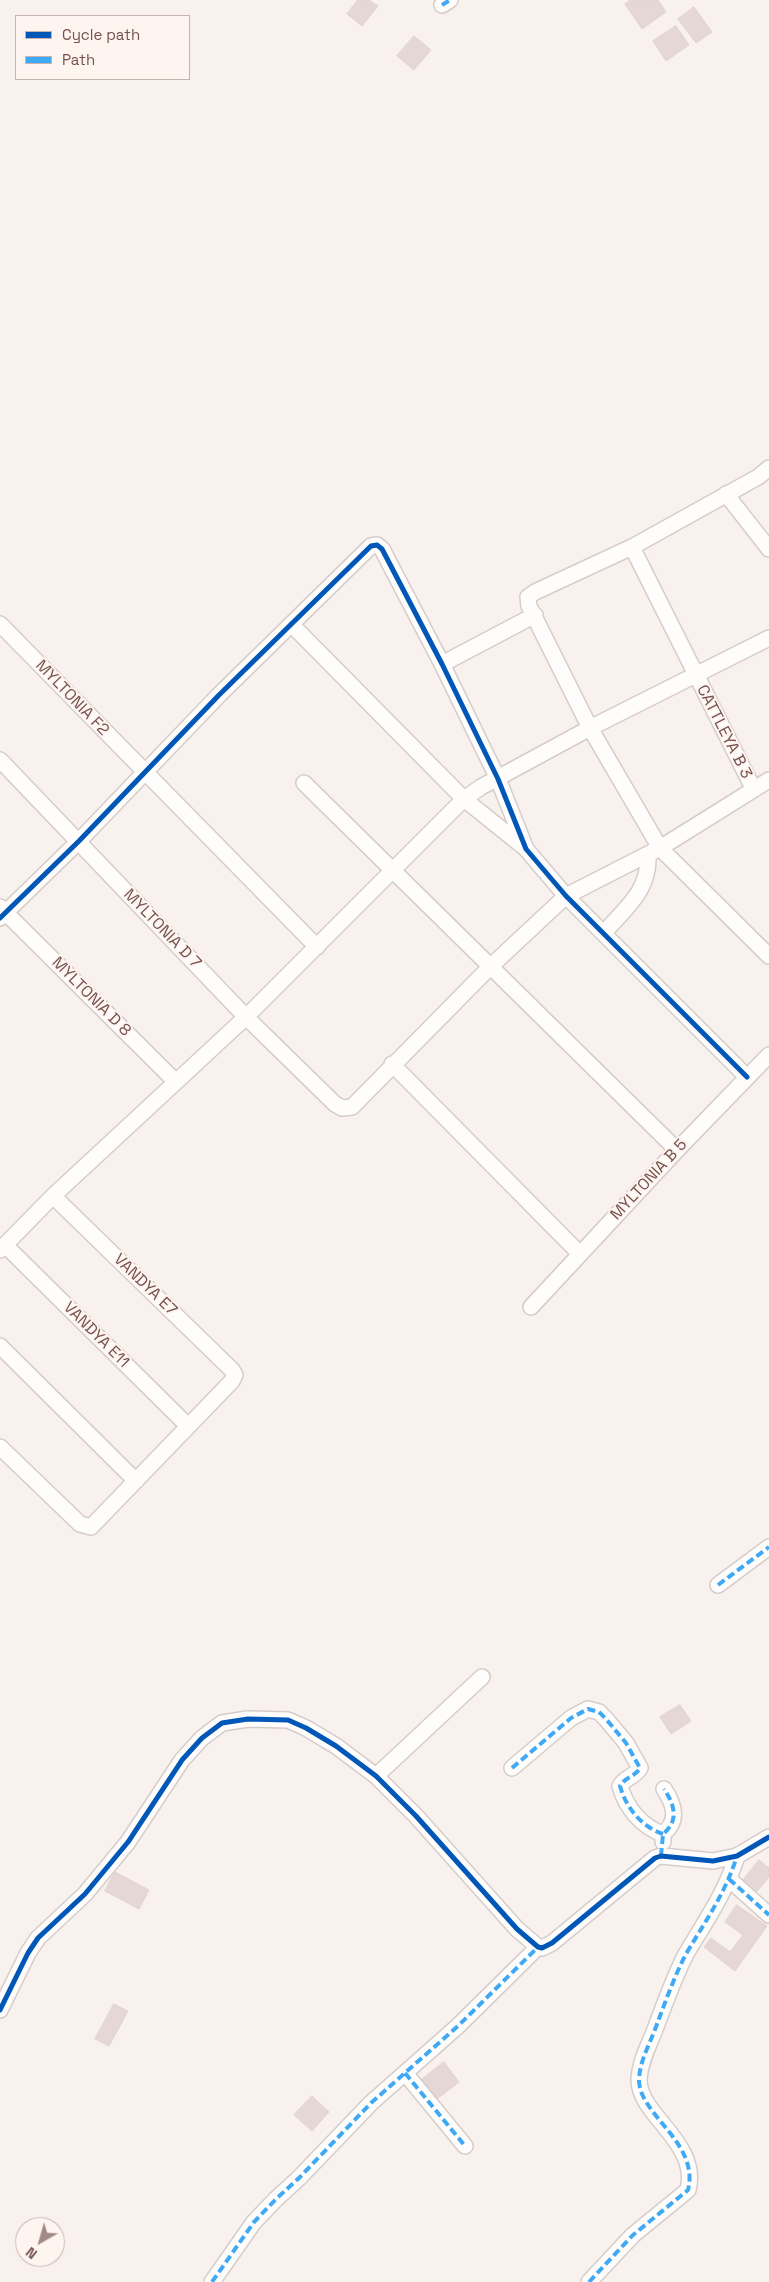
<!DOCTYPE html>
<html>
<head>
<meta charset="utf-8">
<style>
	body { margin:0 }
	#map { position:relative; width:769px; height:2282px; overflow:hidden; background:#f8f1ed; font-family:"Space Grotesk",sans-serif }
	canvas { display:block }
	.legend { position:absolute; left:15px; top:15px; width:175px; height:65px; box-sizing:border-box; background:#fef5f0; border:1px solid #c7b3af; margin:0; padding:6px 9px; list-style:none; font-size:15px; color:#75514e }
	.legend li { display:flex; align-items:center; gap:10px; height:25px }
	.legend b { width:25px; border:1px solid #c7b3af }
	.north { position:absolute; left:15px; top:2217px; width:50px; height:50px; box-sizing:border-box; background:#fef5f0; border:1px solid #c7b3af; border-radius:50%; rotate:218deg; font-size:14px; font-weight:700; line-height:20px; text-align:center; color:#75514e }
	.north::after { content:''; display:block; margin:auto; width:18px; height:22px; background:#a38986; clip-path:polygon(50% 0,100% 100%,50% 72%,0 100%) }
</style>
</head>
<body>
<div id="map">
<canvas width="769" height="2282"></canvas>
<ul class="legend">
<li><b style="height:6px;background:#0057b8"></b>Cycle path</li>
<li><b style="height:6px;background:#3fa9f5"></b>Path</li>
</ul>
<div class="north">N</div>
</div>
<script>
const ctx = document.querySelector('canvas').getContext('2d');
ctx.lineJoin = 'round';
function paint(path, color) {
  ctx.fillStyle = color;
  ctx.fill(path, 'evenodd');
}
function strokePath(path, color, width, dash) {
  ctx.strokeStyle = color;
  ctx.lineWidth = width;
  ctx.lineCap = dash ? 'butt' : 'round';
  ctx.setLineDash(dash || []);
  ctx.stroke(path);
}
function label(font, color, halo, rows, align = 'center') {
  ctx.font = font + ' "Space Grotesk",sans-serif';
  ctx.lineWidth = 4;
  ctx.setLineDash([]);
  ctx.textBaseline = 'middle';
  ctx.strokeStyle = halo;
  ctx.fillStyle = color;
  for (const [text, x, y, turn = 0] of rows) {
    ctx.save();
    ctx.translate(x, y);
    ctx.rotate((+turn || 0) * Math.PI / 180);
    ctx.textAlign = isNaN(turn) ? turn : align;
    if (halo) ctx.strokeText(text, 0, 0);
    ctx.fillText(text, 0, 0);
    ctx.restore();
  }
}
const building = new Path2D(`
	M358 0H369L378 6 362 26 347 14Z
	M631 0H658L666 12 642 29 625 4Z
	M694 7 712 32 696 43 678 19Z
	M676 26 689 45 666 61 653 41Z
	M414 36 431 50 414 70 397 56Z
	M680 1705 691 1721 671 1734 660 1717Z
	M759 1860 769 1868V1877L754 1895 740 1884Z
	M115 1872 149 1890 139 1909 105 1891Z
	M737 1905 767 1926 735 1971 704 1947 711 1938 730 1952 743 1935 725 1922Z
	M114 2004 128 2011 109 2046 95 2039Z
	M444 2062 459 2082 437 2099 421 2080Z
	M312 2096 329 2112 312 2131 294 2115Z`);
const minor = new Path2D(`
	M442 5 450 0
	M769 468 758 477 632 547 535 592 528 597 529 606 590 728 660 848 769 956
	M726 494 769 549
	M632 547 753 788
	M0 624 317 947
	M292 625 464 799 525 848
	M442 664 535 615
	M0 760 246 1017 335 1104 342 1108 352 1107 490 967 566 896 660 848 769 780
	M304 783 677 1150
	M0 907 175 1081
	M0 918 79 841 219 695 371 546 377 545 382 549 442 664 498 779 526 849 566 896 747 1077
	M604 933C626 907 650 891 648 854
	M392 1064 580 1254
	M5 1245 188 1426
	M0 1250 53 1196 246 1017 464 799 481 787 590 728 769 638
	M531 1307 677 1150 769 1055
	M0 1346 136 1481
	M0 1447 80 1524 91 1527 232 1381 235 1375 232 1370 53 1196
	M718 1585 769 1547
	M512 1768 571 1718 588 1709 599 1712 606 1719 626 1743 640 1768C635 1777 625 1777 620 1786 626 1808 642 1827 663 1834
	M376 1776 482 1677
	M663 1842V1834C680 1820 674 1804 664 1789
	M729 1879 769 1915
	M0 2010 28 1953 38 1938 85 1894 128 1842 182 1760 202 1738 222 1723 248 1719 288 1720 306 1728 336 1746 376 1776 416 1816 517 1929 538 1947 542 1948 552 1943 655 1858 661 1856 713 1861 737 1856 769 1837
	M405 2073 465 2146
	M212 2282 254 2222 276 2199 299 2178 371 2103 458 2026 538 1947
	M589 2282 633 2235 688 2190C700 2142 638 2115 639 2079 640 2062 648 2047 654 2032 664 2006 673 1979 686 1954 706 1920 725 1894 737 1856`);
const quiet = new Path2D(`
	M442 5 450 0
	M718 1585 769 1547
	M512 1768 571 1718 588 1709 599 1712 606 1719 626 1743 640 1768C635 1777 625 1777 620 1786 626 1808 642 1827 663 1834
	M661 1856 663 1834C680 1820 674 1804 664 1789
	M729 1879 769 1915
	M405 2073 465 2146
	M212 2282 254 2222 276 2199 299 2178 371 2103 458 2026 538 1947
	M589 2282 633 2235 688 2190C700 2142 638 2115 639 2079 640 2062 648 2047 654 2032 664 2006 673 1979 686 1954 706 1920 725 1894 737 1856`);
const cycleway = new Path2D(`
	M0 918 79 841 219 695 371 546 377 545 382 549 442 664 498 779 526 849 566 896 747 1077
	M0 2010 28 1953 38 1938 85 1894 128 1842 182 1760 202 1738 222 1723 248 1719 288 1720 306 1728 336 1746 376 1776 416 1816 517 1929 538 1947 542 1948 552 1943 655 1858 661 1856 713 1861 737 1856 769 1837`);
const streetNames = [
	["MYLTONIA F2",72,698,46],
	["CATTLEYA B 3",724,732,63],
	["MYLTONIA D 7",162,929,46],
	["MYLTONIA D 8",91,997,45],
	["MYLTONIA B 5",649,1180,-47],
	["VANDYA E7",145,1285,44],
	["VANDYA E11",96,1335,45]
];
paint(building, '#e4d7d5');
strokePath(building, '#e1d3cf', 1);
strokePath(minor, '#d6cdca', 18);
strokePath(minor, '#fefdfc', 15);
strokePath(quiet, '#3fa9f5', 4, [8, 4]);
strokePath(cycleway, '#0057b8', 5);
label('16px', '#75514e', '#fef5f0', streetNames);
</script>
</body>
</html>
